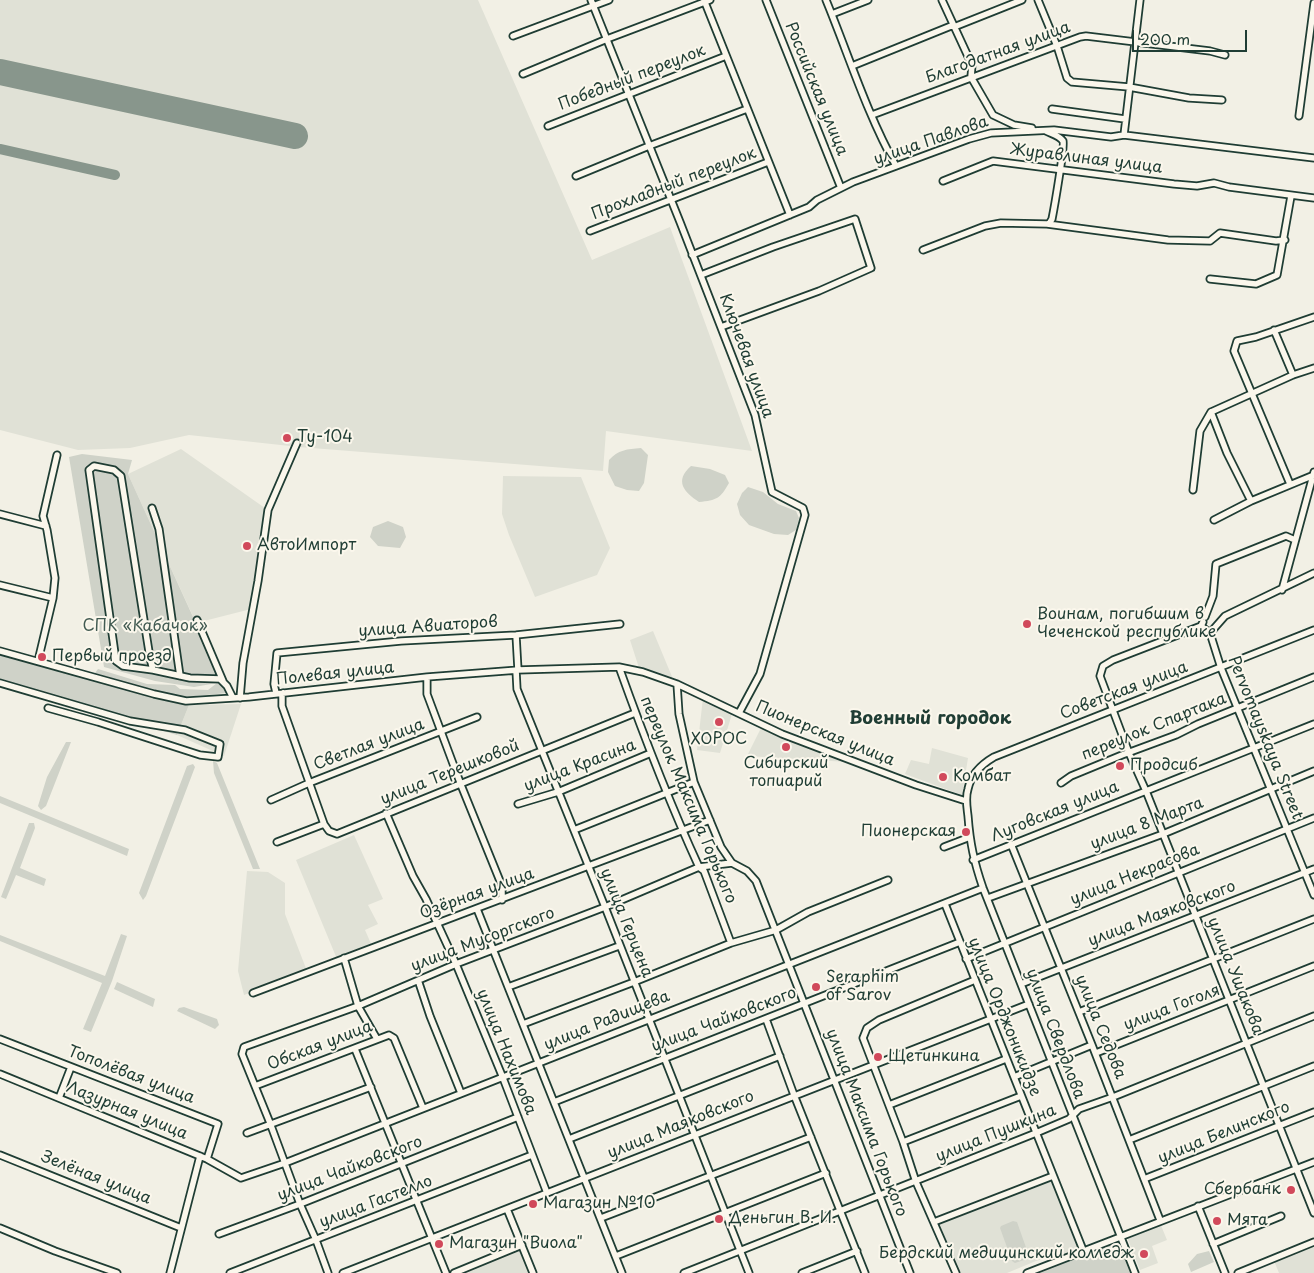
<!DOCTYPE html>
<html>
<head>
<meta charset="utf-8">
<style>
	body { margin:0 }
	#map { position:relative; width:1314px; height:1273px; overflow:hidden; background:#f2f0e5; font-family:"Playpen Sans",sans-serif }
	canvas { display:block }
	.scale { position:absolute; left:1132px; top:30px; width:115px; height:22px; box-sizing:border-box; border:2px solid #1f3d34; border-top:0; padding-left:6px; font-size:15px; line-height:18px; white-space:nowrap; color:#1f3d34; -webkit-text-stroke:4px #fbf7ec; paint-order:stroke }
</style>
</head>
<body>
<div id="map">
<canvas width="1314" height="1273"></canvas>
<div class="scale">200 m</div>
</div>
<script>
const ctx = document.querySelector('canvas').getContext('2d');
ctx.lineJoin = 'round';
function paint(path, color) {
  ctx.fillStyle = color;
  ctx.fill(path, 'evenodd');
}
function strokePath(path, color, width, dash) {
  ctx.strokeStyle = color;
  ctx.lineWidth = width;
  ctx.lineCap = dash ? 'butt' : 'round';
  ctx.setLineDash(dash || []);
  ctx.stroke(path);
}
function label(font, color, halo, rows, align = 'center') {
  ctx.font = font + ' "Playpen Sans",sans-serif';
  ctx.lineWidth = 4;
  ctx.setLineDash([]);
  ctx.textBaseline = 'middle';
  ctx.strokeStyle = halo;
  ctx.fillStyle = color;
  for (const [text, x, y, turn = 0] of rows) {
    ctx.save();
    ctx.translate(x, y);
    ctx.rotate((+turn || 0) * Math.PI / 180);
    ctx.textAlign = isNaN(turn) ? turn : align;
    if (halo) ctx.strokeText(text, 0, 0);
    ctx.fillText(text, 0, 0);
    ctx.restore();
  }
}
const built = new Path2D(`
	M0 0H478L592 260 670 227 752 451 606 431 603 471 299 447 189 435 130 448 78 450 0 430Z
	M181 449 272 513 255 608 196 623 128 474Z
	M503 476 581 477 610 548 597 575 535 597 509 535 502 514Z
	M653 631 673 679 639 668 630 640Z
	M703 698 732 714 720 753 697 750Z
	M241 704 224 756 177 735 189 705Z
	M761 728 848 762 747 756Z
	M932 748 968 758 962 795 905 774 911 760 929 764Z
	M354 835 383 899 368 905 378 924 365 930 372 946 337 959 296 860Z
	M247 871 268 872 285 883V914L307 971 244 995 238 971Z
	M1054 1177 1082 1248 1036 1261 1007 1273H959L938 1221Z
	M1160 1223 1167 1240 1152 1246 1158 1263 1140 1270 1127 1237Z
	M1314 1238V1273H1279L1272 1256Z
	M521 1248 531 1273H458Z`);
const green = new Path2D(`
	M641 448 648 455 644 483 639 491 627 490 615 486 608 472 609 460C618 450 627 449 641 448Z
	M82 454 132 460 128 474 224 685 227 693 185 697 154 691 95 673 98 669 147 684 175 685 180 689 208 690 217 683 194 687 155 681 104 667 69 457Z
	M691 466 710 469 725 475 729 483C720 499 717 500 699 502 684 492 674 481 691 466Z
	M748 487 763 492 778 504 796 511 799 518 796 530 788 535 774 534 749 525 740 515 737 504 742 493Z
	M388 521 403 527 406 537 400 548 378 546 370 537 373 527Z
	M0 654 189 705 177 735 0 683Z
	M66 742H71L46 806 41 810 38 806 47 777Z
	M213 761 217 763 260 869H253L214 773Z
	M193 764 195 767 146 896 143 900 139 893 187 766Z
	M0 796 129 849 127 856 0 803Z
	M29 823H34L35 828 20 868 46 879 44 886 16 875 6 899 1 897Z
	M121 934 127 936 112 981 91 1032 83 1029 102 983 0 941V935L105 976Z
	M117 982 155 999 153 1007 114 989Z
	M184 1007 217 1019 219 1025 215 1029 177 1011 179 1008Z
	M1013 1221 1017 1222 1029 1256 1027 1259 1015 1263 1012 1261 1000 1228 1001 1226Z
	M1118 1239 1132 1273H1034Z
	M1209 1251 1214 1262 1191 1272 1188 1264 1197 1254Z`);
const taxiway = new Path2D(`
	M0 149 115 175`);
const runway = new Path2D(`
	M0 72 295 136`);
const minor = new Path2D(`
	M591 0 680 222 755 415 772 492 803 508 805 515 760 674 739 713
	M704 0 790 215
	M766 0 841 188
	M826 0C849 56 867 114 896 166
	M942 0 972 65 971 77 993 115 1014 125 1032 128
	M1038 0 1057 46 1067 78 1072 82 1129 87 1189 98 1222 100
	M832 14 868 0
	M513 36 609 0
	M852 66 951 26 954 27 1022 0
	M523 74 607 39 710 0
	M1052 109 1125 119
	M872 115 1080 37 1086 36 1210 51 1225 55
	M1299 116 1314 3
	M548 126 726 56
	M1046 131C1052 134 1060 136 1063 141 1065 146 1054 209 1052 219L1049 224
	M1124 135 1140 0
	M576 176 649 146 747 109
	M943 181 993 161 1174 184 1197 186 1214 183 1229 187 1314 198
	M590 231 768 162
	M923 250 985 226 1001 223 1047 224 1168 240 1210 241 1220 233 1276 241 1285 240
	M692 255 809 207 817 200 853 182 969 139 991 133 1054 130 1111 137 1124 135 1314 158
	M701 275 773 247 855 219 871 268 819 291 721 327
	M1210 279 1256 284 1277 275 1291 196
	M1274 330 1293 375
	M1211 412 1293 375 1314 368
	M1211 412 1227 453 1251 501
	M1290 484 1234 351 1237 341 1256 337 1314 317
	M1193 490 1200 431 1211 412
	M152 508 159 529 180 676
	M0 514 46 526
	M1214 520 1251 501 1314 475
	M0 585 53 598
	M1282 590 1314 472
	M1205 617 1213 596 1216 564 1286 536 1295 540
	M197 620 223 681
	M1203 622 1201 626 1210 633 1221 668 1314 895
	M1201 626 1113 660 1103 666 1100 676 1129 753 1146 791 1314 1213
	M1210 633 1225 616 1314 573
	M516 635 518 670
	M0 651 154 694 186 701 249 697 427 677 518 670 619 667 643 672 677 684 782 734 916 785 966 801
	M38 661 53 598 55 578 47 530 43 516 57 455
	M619 667C643 734 669 802 699 867L704 871 731 943
	M153 670 150 658 121 476 114 470 94 466 89 470 116 661 123 666 153 670 190 678 220 679 227 686 233 698
	M516 670 517 689 605 907 749 1273
	M427 677V694L461 785 502 886V900
	M0 683 130 721 185 730 220 744 218 757 200 755 98 722 48 708
	M677 684 679 714 694 782 721 847 732 863 747 871 756 881 910 1273
	M276 693 274 684 277 653 401 641 516 635 620 624
	M283 693 282 694V706L324 824
	M240 698 243 663 258 581 268 510 297 443
	M1061 783 1071 776 1122 755 1176 735 1198 724 1314 677
	M271 800 309 783 477 717
	M518 804 558 792 651 753
	M386 813 413 876 426 899 456 964 503 1078 547 1193
	M574 830 694 782
	M277 842 324 824 329 831 337 834 635 713
	M1011 844 1092 1045 1160 1220
	M944 847 970 837
	M973 860 1314 724
	M988 898 1163 834 1314 771
	M945 904 1083 1250
	M477 909 622 1273
	M344 958 358 1006 377 1039
	M966 959 1314 818
	M418 980 430 1016 461 1093
	M1021 984 1314 869
	M508 987 619 946
	M253 993 710 820
	M1079 1012 1314 919
	M766 1019 794 1095 865 1273
	M523 1024 634 982 731 943 776 930 808 912 888 880
	M0 1039 218 1124 207 1159
	M355 1049 446 1273
	M1096 1053 1314 966
	M0 1074 207 1159 241 1178 285 1163 983 888
	M1014 1077 1092 1045
	M255 1086 389 1035 394 1038 423 1108
	M59 1098 71 1067
	M554 1102 960 942
	M889 1105 1006 1059
	M247 1133 371 1087
	M569 1139 780 1056
	M1129 1140 1314 1066
	M903 1142 1021 1096
	M0 1155 181 1228
	M1144 1179 1314 1112
	M1198 1206 1225 1273
	M507 1209 533 1273
	M601 1218 811 1137
	M934 1222 1053 1176
	M0 1228 55 1251 117 1273
	M219 1234 300 1204 518 1117
	M1213 1244 1281 1216
	M616 1256 826 1173
	M170 1273 200 1156
	M230 1273 532 1155
	M328 1273 316 1240 300 1204 270 1123 242 1054 244 1047 358 1006 456 964 605 907 699 867 732 863
	M343 1273 1029 1004
	M454 1273 522 1245
	M684 1273 1036 1133 1069 1119 1079 1109 1113 1097 1314 1016
	M802 1273 857 1251
	M956 1273 916 1182 903 1142 863 1038 867 1028 879 1020 975 980
	M1027 1273 1314 1162
	M1135 1273 983 888C974 862 970 843 968 816 967 807 965 798 968 789 971 774 982 764 994 757L1314 630
	M1238 1273 1314 1242`);
const markers = [
	[287,438,5,"#d1495b"],
	[247,546,5,"#d1495b"],
	[1027,624,5,"#d1495b"],
	[42,657,5,"#d1495b"],
	[719,722,5,"#d1495b"],
	[786,747,5,"#d1495b"],
	[1120,766,5,"#d1495b"],
	[943,777,5,"#d1495b"],
	[966,832,5,"#d1495b"],
	[816,987,5,"#d1495b"],
	[878,1057,5,"#d1495b"],
	[1291,1190,5,"#d1495b"],
	[533,1204,5,"#d1495b"],
	[719,1219,5,"#d1495b"],
	[1217,1221,5,"#d1495b"],
	[439,1244,5,"#d1495b"],
	[1144,1254,5,"#d1495b"]
];
const streetNames = [
	["Благодатная улица",998,53,-20],
	["Победный переулок",632,78,-21],
	["Российская улица",816,89,68],
	["улица Павлова",931,141,-19],
	["Журавлиная улица",1086,159,7],
	["Прохладный переулок",674,184,-21],
	["Ключевая улица",746,356,70],
	["улица Авиаторов",428,627,-4],
	["Полевая улица",335,674,-6],
	["Советская улица",1124,691,-21],
	["переулок Спартака",1154,727,-22],
	["Пионерская улица",825,734,22],
	["Pervomayskaya Street",1265,738,68],
	["Светлая улица",369,745,-21],
	["улица Красина",580,766,-21],
	["улица Терешковой",450,773,-22],
	["переулок Максима Горького",688,800,67],
	["Луговская улица",1055,812,-22],
	["улица 8 Марта",1147,824,-21],
	["улица Некрасова",1135,875,-22],
	["Озёрная улица",477,894,-20],
	["улица Маяковского",1162,914,-21],
	["улица Герцена",626,923,68],
	["улица Мусоргского",483,940,-21],
	["улица Ушакова",1235,976,68],
	["улица Гоголя",1172,1008,-21],
	["улица Орджоникидзе",1004,1017,68],
	["улица Чайковского",724,1020,-21],
	["улица Радищева",607,1021,-22],
	["улица Седова",1100,1027,68],
	["улица Свердлова",1055,1034,69],
	["Обская улица",320,1046,-21],
	["улица Нахимова",506,1052,68],
	["Тополёвая улица",131,1075,21],
	["Лазурная улица",127,1111,22],
	["улица Максима Горького",866,1123,69],
	["улица Маяковского",681,1125,-22],
	["улица Белинского",1224,1133,-22],
	["улица Пушкина",996,1134,-22],
	["улица Чайковского",350,1169,-21],
	["Зелёная улица",96,1178,22],
	["улица Гастелло",376,1202,-21]
];
const poiNames = [
	["Ту-104",297,438],
	["АвтоИмпорт",257,546],
	["Воинам, погибшим в",1037,615],
	["Чеченской республике",1037,633],
	["Первый проезд",52,657],
	["ХОРОС",719,740,"center"],
	["Сибирский",786,764,"center"],
	["топиарий",786,782,"center"],
	["Продсиб",1130,766],
	["Комбат",953,777],
	["Пионерская",956,832,"right"],
	["Seraphim",826,978],
	["of Sarov",826,996],
	["Щетинкина",888,1057],
	["Сбербанк",1281,1190,"right"],
	["Магазин №10",543,1204],
	["Деньгин В. И.",729,1219],
	["Мята",1227,1221],
	["Магазин \"Виола\"",449,1244],
	["Бердский медицинский колледж",1134,1254,"right"]
];
const parkNames = [
	["СПК «Кабачок»",145,627]
];
const neighbourhoodNames = [
	["Военный городок",930,719]
];
paint(built, '#e0e1d6');
paint(green, '#cfd2c8');
strokePath(taxiway, '#88968c', 10);
strokePath(runway, '#88968c', 26);
strokePath(minor, '#1f3d34', 9);
strokePath(minor, '#fbf7ec', 5.5);
for (const [x, y, r, color] of markers) {
  const dot = new Path2D();
  dot.arc(x, y, r, 0, 2 * Math.PI);
  ctx.fillStyle = color;
  ctx.fill(dot);
  strokePath(dot, '#fbf7ec', 2);
}
label('16px', '#1f3d34', '#fbf7ec', streetNames);
label('16px', '#1f3d34', '#fbf7ec', poiNames, 'left');
label('16px', '#425b52', '#fbf7ec', parkNames);
label('bold 18px', '#1f3d34', '#fbf7ec', neighbourhoodNames);
</script>
</body>
</html>
